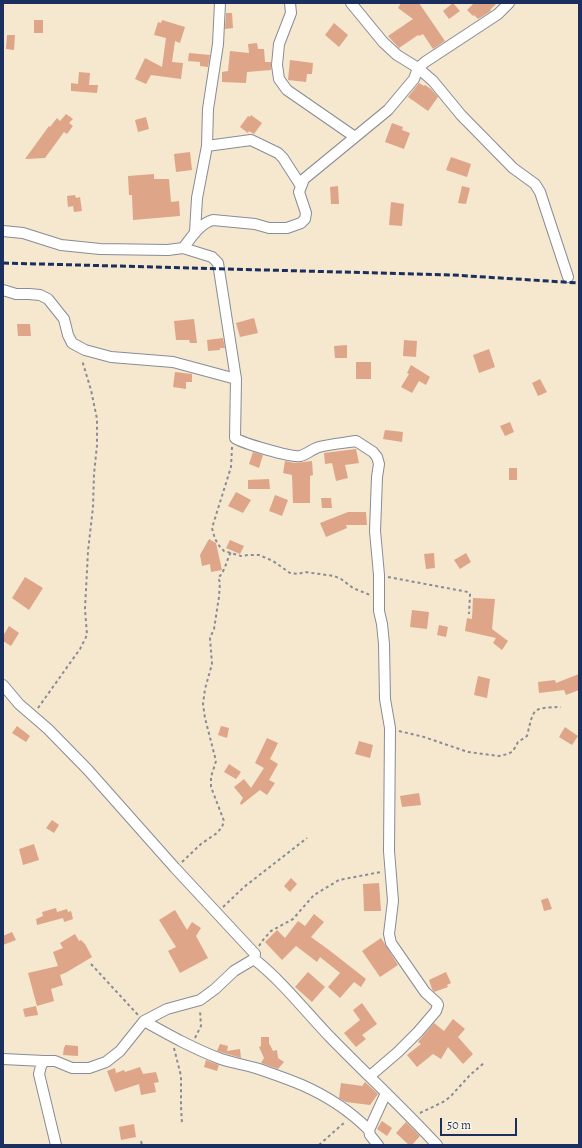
<!DOCTYPE html>
<html>
<head>
<meta charset="utf-8">
<style>
	body { margin:0 }
	#map { position:relative; width:582px; height:1148px; overflow:hidden; background:#f5e8ce; font-family:Alegreya,serif }
	canvas { display:block }
	.frame { position:absolute; inset:0; border:4px solid #1b2f5e; pointer-events:none }
	.scale { position:absolute; left:440px; top:1118px; width:77px; height:18px; box-sizing:border-box; border:2px solid #1b2f5e; border-top:0; padding-left:5px; font-size:12px; line-height:14px; white-space:nowrap; color:#1b2f5e; -webkit-text-stroke:3px #fcf5e5; paint-order:stroke }
</style>
</head>
<body>
<div id="map">
<canvas width="582" height="1148"></canvas>
<div class="frame"></div>
<div class="scale">50 m</div>
</div>
<script>
const ctx = document.querySelector('canvas').getContext('2d');
ctx.lineJoin = 'round';
function paint(path, color) {
  ctx.fillStyle = color;
  ctx.fill(path, 'evenodd');
}
function strokePath(path, color, width, dash) {
  ctx.strokeStyle = color;
  ctx.lineWidth = width;
  ctx.lineCap = dash ? 'butt' : 'round';
  ctx.setLineDash(dash || []);
  ctx.stroke(path);
}
const building = new Path2D(`
	M401 3H419L445 41 433 49 423 34 419 36 418 35 399 48 388 36 413 19 398 8Z
	M453 3 460 11 449 19 443 11Z
	M474 3H497L490 10 491 11 478 19 474 15 473 16 467 10Z
	M226 13H232L233 28 225 29Z
	M34 20H43V33H34Z
	M162 20 185 27 180 43 175 41 172 62 183 63 181 79 151 75 146 84 135 79 145 58 162 67 166 38 154 35 158 22 161 23Z
	M334 23 348 35 339 47 325 35Z
	M7 35H15L14 50 6 49Z
	M257 43 258 49H264L265 62H271V70L247 72 246 83 222 82V72L228 71 230 51 249 53 248 44Z
	M189 53 210 55 208 67 200 66V62L188 61Z
	M290 60 313 63 312 74H307L306 82 288 80Z
	M79 72 90 73 89 85H98L97 93 71 91V83L78 84Z
	M419 83 424 86 425 85 431 89 438 97 428 111 408 97Z
	M66 114 73 119 69 123 73 126 67 134 64 132 45 158 25 159 49 126 50 127 57 118 60 121Z
	M251 115 262 123 254 134 249 131 248 133 240 127 248 116 250 117Z
	M146 117 149 129 138 132 135 120Z
	M392 123 403 127 402 130 410 133 404 149 385 142Z
	M190 152 192 170 176 172 174 154Z
	M451 157 471 164 467 177 446 170Z
	M154 174V179H169L171 202 179 201 180 216 133 220 132 195H129L128 176Z
	M338 186 339 204H331L330 187Z
	M462 186 470 188 466 204 458 203Z
	M75 195 76 198 80 197 82 211 74 212 73 206 68 207 67 196Z
	M391 202 404 204 402 226 389 225Z
	M254 318 258 333 240 337 236 323Z
	M194 319 197 343H190L189 340H176L174 321Z
	M17 324H30L31 336H18Z
	M223 338 225 348H220V350L208 351 207 340Z
	M404 340 417 341 416 357 403 356Z
	M347 345V358H335L334 346Z
	M489 349 495 367 479 373 473 355Z
	M356 362H371V379H356Z
	M411 365 430 377 426 385 419 381 412 393 401 387 409 374 407 373Z
	M175 372 192 374V382H186V389L173 387Z
	M540 379 547 392 538 396 532 383Z
	M510 422 514 432 505 436 500 426Z
	M385 430 403 432 402 442 383 439Z
	M356 449 359 463 345 465 348 478 336 481 332 463 325 464 324 453Z
	M253 452 263 455 259 468 249 464Z
	M285 461 295 463 312 461 313 475 310 476V503H293L292 475 283 473Z
	M509 468H517V480H509Z
	M269 479 270 489H248V480Z
	M236 492 251 500 243 513 228 506Z
	M275 495 288 500 282 516 269 511Z
	M321 498H331L332 508H322Z
	M348 512H366L367 525H346L347 528 326 537 320 523Z
	M209 539 216 543 222 570 211 572 210 564 202 566 200 555Z
	M230 540 244 546 240 554 226 548Z
	M434 553 435 568 426 569 424 554Z
	M466 553 471 562 460 569 454 560Z
	M25 577 43 588 29 610 12 598Z
	M473 598 495 599 492 629 508 641 502 650 493 643 496 638 465 631 467 618 472 619Z
	M412 610 429 612 427 629 410 627Z
	M439 625 448 627 446 637 437 635Z
	M9 626 19 633 11 646 3 641V636Z
	M579 674V690L566 695 564 690 539 693 538 682 555 680 556 683Z
	M478 676 490 679 487 698 474 695Z
	M17 726 30 736 26 742 12 733Z
	M221 726 229 728 227 738 218 735Z
	M565 727 578 736 572 745 559 737Z
	M267 738 278 743 270 759 278 764 269 780 275 783 267 795 260 790 241 805 240 803 243 798 234 787 244 779 251 788 264 768 255 763Z
	M359 741 373 745 370 758 355 754Z
	M229 764 241 772 236 779 224 772Z
	M419 793 421 805 402 807 400 796Z
	M52 820 59 825 54 833 46 828Z
	M34 844 39 860 23 865 19 849Z
	M291 878 297 884 290 892 284 886Z
	M379 883 381 911H364L363 884Z
	M548 898 552 909 544 911 541 900Z
	M56 908 57 912 67 909 68 912 71 911 73 919 64 922 63 918 37 925 36 919 43 916 42 912Z
	M175 910 187 930 192 922 201 928 196 936 208 958 180 973 168 951 176 947 159 920Z
	M314 914 324 922 311 937 329 950 366 979 361 987 354 982 340 998 328 987 340 973 320 957 317 962 296 946 282 960 265 942 277 930 285 938 298 921 305 926Z
	M12 932 16 940 3 945V936Z
	M75 934 79 941 81 940 85 944 92 957 67 972 60 975 63 985 51 989 54 1001 37 1006 28 973 58 966 53 952 63 948 60 943Z
	M381 938 398 965 380 977 362 951Z
	M308 972 325 987 312 1002 295 987Z
	M446 972 451 983 447 985 448 987 434 992 432 989 429 980Z
	M362 1003 377 1024 362 1035 366 1039 356 1047 344 1033 360 1020 353 1010Z
	M36 1006 38 1015 25 1017 23 1009Z
	M453 1019 465 1029 458 1037 473 1054 463 1064 448 1047 441 1059 433 1054 417 1067 407 1055 421 1044 418 1042 434 1023 444 1031Z
	M261 1037H269V1043L273 1051 277 1050 278 1058 284 1062 278 1069 261 1063 264 1058 259 1047 261 1046Z
	M220 1044 228 1046 227 1051 240 1049 241 1058 217 1051Z
	M65 1045 78 1046V1056L63 1055 64 1047H65Z
	M206 1060 219 1065 217 1071 204 1067Z
	M140 1067 143 1074 156 1072 159 1082 154 1083 156 1092 141 1095 139 1084 115 1092 107 1071 115 1068 116 1073 124 1070 125 1072Z
	M365 1082 378 1094 370 1105 346 1102 339 1098 341 1083 362 1086Z
	M382 1121 392 1128 387 1136 377 1129Z
	M406 1122 420 1136 412 1145H409L396 1133Z
	M134 1124 136 1137 121 1140 119 1127Z`);
const path = new Path2D(`
	M232 447 231 467 212 528 215 539 220 547 224 551 241 556 248 555H259L273 561 290 573 298 574 305 572 334 576 341 579 353 588 370 595
	M388 577 468 592 470 594 469 614
	M38 708 80 649 87 635 85 609 88 551 93 507 94 474 97 445V419L91 390 82 360
	M399 731 424 737 468 752 499 756 508 754 513 751 518 742 527 736C534 707 532 708 561 707
	M182 862 201 844 217 833 222 827 224 821 211 787V777L216 761 205 718 203 704 205 689 212 664 210 638 214 629 219 597 220 582 218 578C226 570 226 561 231 552
	M223 907 244 887 307 838
	M259 946 263 940 271 931 293 919 314 895 339 880 381 872
	M91 964 138 1015
	M195 1038 201 1026 200 1010
	M174 1048 181 1076V1106L182 1124
	M420 1113 443 1102 450 1097 470 1075 484 1063
	M141 1141 142 1145
	M319 1145 345 1122`);
const street = new Path2D(`
	M290 3 291 13 279 44 277 65 279 79 287 90 355 137
	M351 3 383 42 397 55 418 68 433 81 461 115 513 168 535 184 540 192 568 277
	M207 146 251 140 278 153 283 158 301 186
	M3 231 23 233 61 245 100 249 168 250 183 248 212 257 218 263 236 379 235 438C242 443 292 458 300 456 306 455 312 449 319 447 331 444 344 443 356 441L373 452 377 457 379 464 377 477 375 531 379 575V611L382 624 384 644 385 699 390 728 389 851 393 901 389 934 391 943 398 953 425 992 437 1003 438 1005 436 1011 418 1032 398 1052 370 1076
	M195 232 197 198 207 146 208 109 218 44 220 3
	M183 248C192 237 199 224 213 220L255 224 269 228H287L301 223 305 219 306 213 299 192 304 179 388 110 414 79 418 68 425 62 498 14 509 3
	M3 290 16 294H29L40 295 48 299 64 319 68 335 72 343 85 350 111 357 173 362 236 379
	M3 685 19 704 48 729 88 770 175 868 255 954 254 959C283 982 305 1011 330 1037 366 1074 403 1108 437 1145
	M144 1021C169 1035 194 1049 221 1059 233 1063 246 1065 259 1069 273 1074 288 1079 302 1085 327 1096 350 1111 369 1130
	M3 1059 44 1061
	M56 1145 39 1074 41 1066 44 1061H55L72 1068H89L106 1062 120 1051 144 1021 167 1009 200 1000 215 989 234 971 254 959
	M378 1145 370 1135 369 1130 386 1093`);
const rail = new Path2D(`
	M3 263 453 275 579 283`);
paint(building, '#dea588');
strokePath(street, '#888c96', 12);
strokePath(path, '#888c96', 2, [3, 3]);
strokePath(street, '#fff', 10);
strokePath(rail, '#1b2f5e', 3, [6, 3]);
</script>
</body>
</html>
